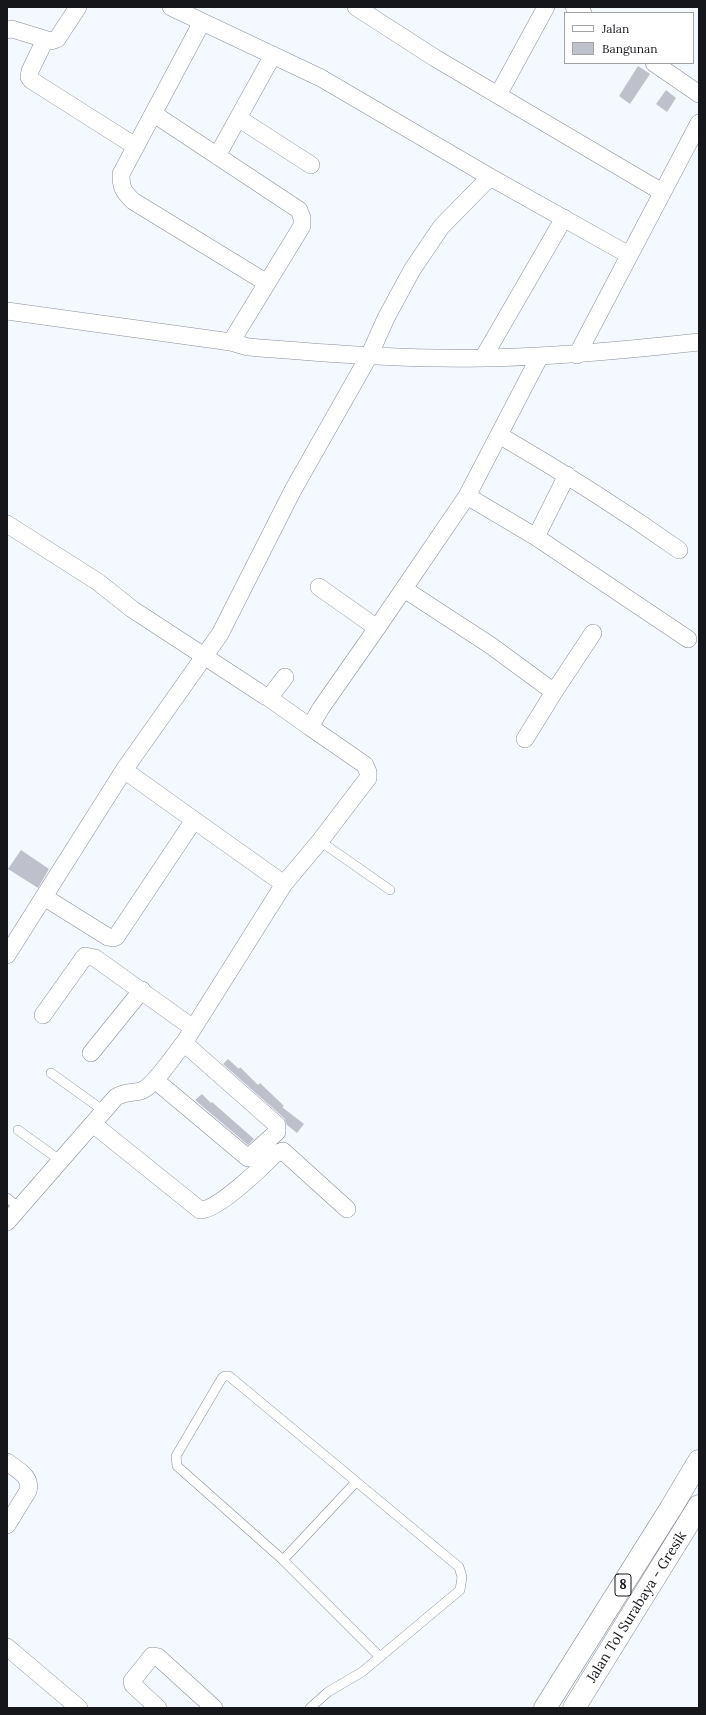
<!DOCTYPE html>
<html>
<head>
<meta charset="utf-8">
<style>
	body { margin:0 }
	#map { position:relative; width:706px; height:1715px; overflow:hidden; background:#f4f8ff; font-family:Lora,serif }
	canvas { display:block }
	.frame { position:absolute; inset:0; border:8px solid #15171b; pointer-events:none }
	.legend { position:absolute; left:564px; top:12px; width:130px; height:52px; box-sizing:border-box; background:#fff; border:1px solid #a1a2a4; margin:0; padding:5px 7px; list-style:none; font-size:12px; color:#15171b }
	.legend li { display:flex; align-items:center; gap:8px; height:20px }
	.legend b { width:20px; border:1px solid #a1a2a4 }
</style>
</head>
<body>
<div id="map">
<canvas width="706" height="1715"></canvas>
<div class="frame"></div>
<ul class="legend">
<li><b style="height:5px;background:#fff"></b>Jalan</li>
<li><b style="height:11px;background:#bec0cc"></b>Bangunan</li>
</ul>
</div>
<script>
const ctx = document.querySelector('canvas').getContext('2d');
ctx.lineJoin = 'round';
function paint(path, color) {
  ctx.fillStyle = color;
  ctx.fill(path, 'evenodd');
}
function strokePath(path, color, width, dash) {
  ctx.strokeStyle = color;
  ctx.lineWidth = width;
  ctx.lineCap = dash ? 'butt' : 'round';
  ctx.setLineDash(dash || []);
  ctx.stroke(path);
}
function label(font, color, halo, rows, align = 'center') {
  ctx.font = font + ' Lora,serif';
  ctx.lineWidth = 3.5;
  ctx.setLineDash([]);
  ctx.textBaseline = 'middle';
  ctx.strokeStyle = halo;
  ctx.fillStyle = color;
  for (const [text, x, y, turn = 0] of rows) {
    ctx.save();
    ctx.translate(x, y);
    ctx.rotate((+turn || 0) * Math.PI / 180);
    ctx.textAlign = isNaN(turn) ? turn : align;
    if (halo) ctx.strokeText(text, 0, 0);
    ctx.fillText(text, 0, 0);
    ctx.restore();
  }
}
const building = new Path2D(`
	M638 66 650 74 630 104 619 96Z
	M666 90 676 98 667 112 656 104Z
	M21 850 49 869 38 888 8 869Z
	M228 1059 239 1069 240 1067 258 1085 260 1083 284 1106 282 1107 304 1124 297 1133 287 1125 284 1118 223 1064Z
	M202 1094 211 1103 212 1102 254 1139 248 1145 195 1100Z`);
const lane = new Path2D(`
	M320 841 390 890
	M51 1073 104 1111
	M18 1130 61 1161
	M7 1198 20 1208
	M283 1560 356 1482
	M310 1708 328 1692 362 1672 460 1590 462 1577 459 1567 229 1376H225L222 1378 176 1456 177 1466 283 1560 380 1657`);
const street = new Path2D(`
	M171 7 321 78 490 177 629 255
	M356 7 435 58 662 192
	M574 7 583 13
	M202 22 121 174C121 188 123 191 133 201L267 283
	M7 30 12 29 51 41 57 39 78 7
	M45 40 30 71 29 77 31 80 135 146
	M654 63 699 94
	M498 95 546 7
	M154 114 299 210 302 218V226L231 342
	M238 118 311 165
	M217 156 273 55
	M7 311 231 342 248 347C326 353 405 360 484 358 556 357 627 350 699 342
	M577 355 699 123
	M483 358 564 218
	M499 435C561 471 621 509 679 550
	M467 496 536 537 688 639
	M7 524 98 582 132 609 265 696 269 698 285 677
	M536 537 567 475
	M319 587 377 628
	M404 589 490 645 554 692 593 633
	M269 698 310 727
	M525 739 554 692
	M124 770 194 820
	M44 897 108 937 113 938 116 937 194 820 284 884
	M7 955 124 770 220 634 293 490 369 356 386 318 412 270 441 227 490 177
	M43 1015 85 956 95 958 193 1028
	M91 1053 142 990
	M155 1080 248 1158 277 1132V1125L184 1043 284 884 320 841 368 778V772L365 765 310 727 321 708 377 628 467 496 540 356
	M93 1124 200 1210C216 1212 263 1166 275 1154L283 1151 347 1209
	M7 1222 116 1097C128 1090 134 1094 143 1090 155 1084 175 1054 184 1043
	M7 1462C17 1470 32 1476 28 1491L7 1525
	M7 1647 79 1708
	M158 1708 133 1685 132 1681 152 1656 158 1657 214 1708`);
const highway = new Path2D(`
	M545 1708 671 1508 699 1461
	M574 1708 699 1506`);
const shields = [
	[623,1585,16]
];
const shieldNames = [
	["8",623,1585]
];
const streetNames = [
	["Jalan Tol Surabaya - Gresik",637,1607,-58]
];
paint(building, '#bec0cc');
strokePath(lane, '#878d98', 10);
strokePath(street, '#878d98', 18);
strokePath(highway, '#878d98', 23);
strokePath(lane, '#fff', 9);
strokePath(street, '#fff', 17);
strokePath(highway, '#fff', 22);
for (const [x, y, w] of shields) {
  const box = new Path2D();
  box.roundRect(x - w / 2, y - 11, w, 22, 3);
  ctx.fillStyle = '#fff';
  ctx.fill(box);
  strokePath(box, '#15171b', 1);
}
label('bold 13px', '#15171b', null, shieldNames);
label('14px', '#15171b', '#fff', streetNames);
</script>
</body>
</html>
